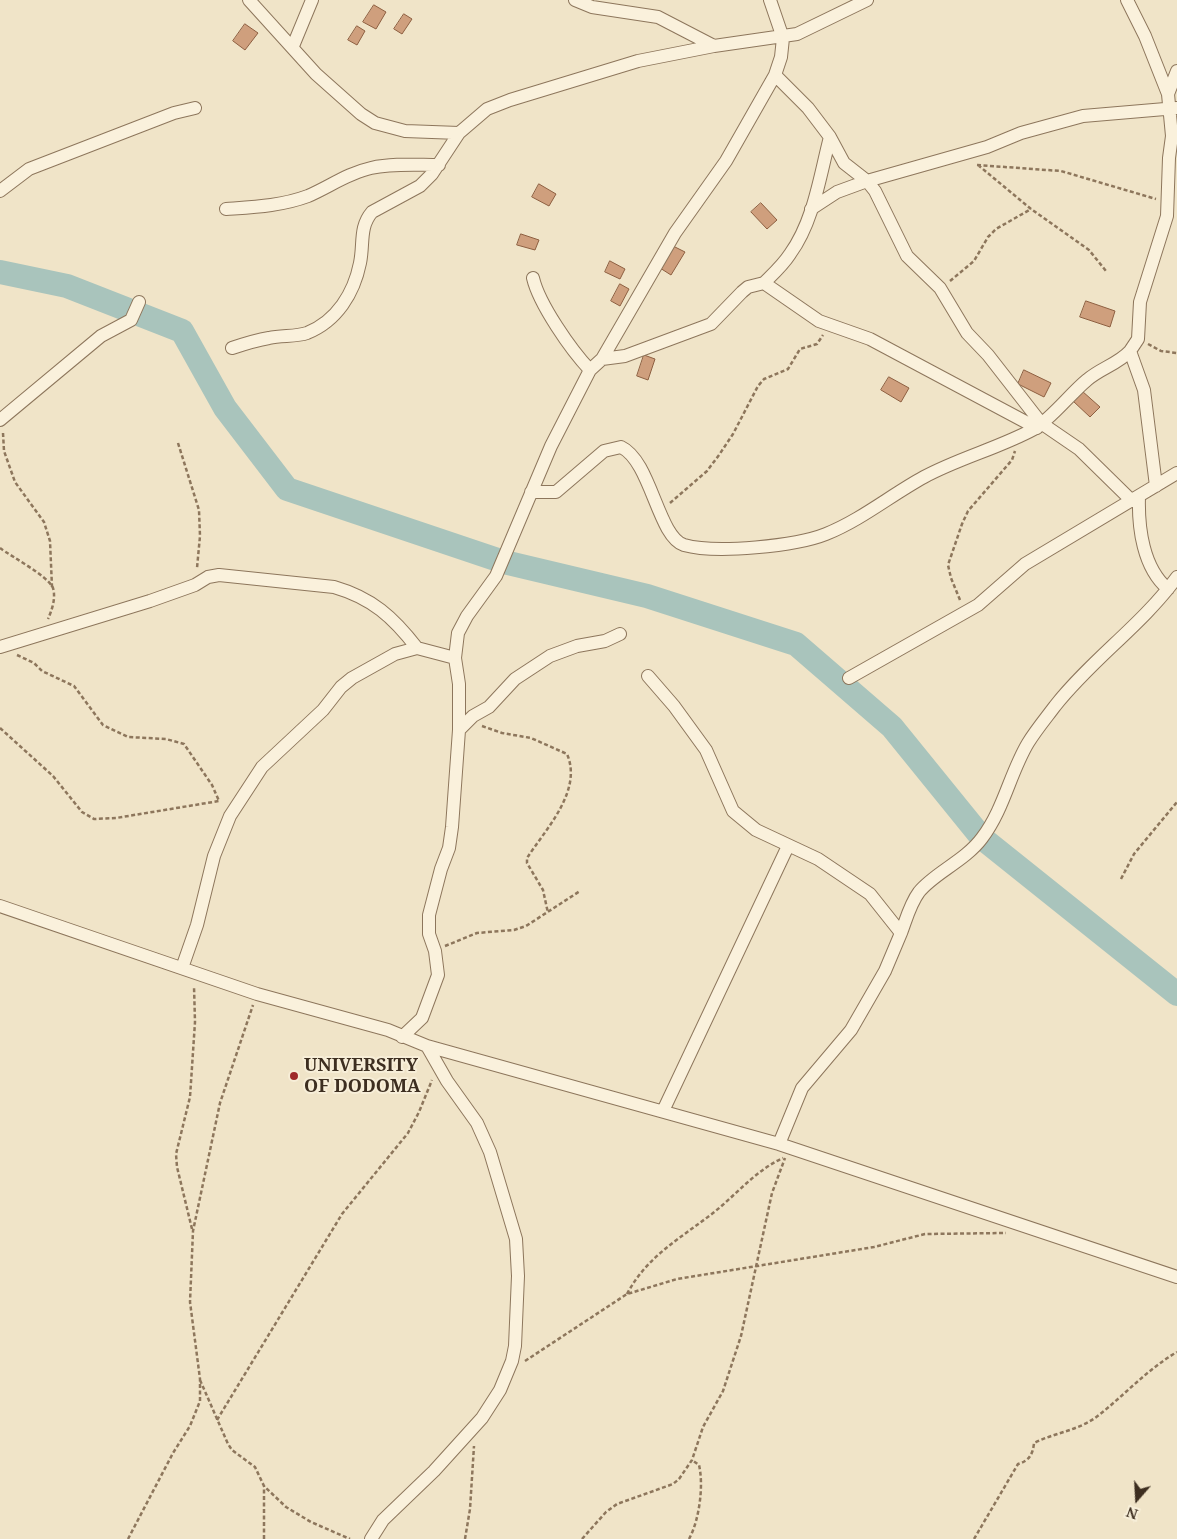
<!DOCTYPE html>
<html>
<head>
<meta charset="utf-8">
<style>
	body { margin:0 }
	#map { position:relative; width:1177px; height:1539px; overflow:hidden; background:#f0e4c8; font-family:"Noto Serif",serif }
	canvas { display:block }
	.north { position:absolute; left:1112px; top:1474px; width:50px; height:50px; -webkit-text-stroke:4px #f7eed8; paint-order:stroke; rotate:199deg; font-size:14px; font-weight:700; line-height:20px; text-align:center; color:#3d2e20 }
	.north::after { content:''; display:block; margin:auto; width:18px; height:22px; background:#3d2e20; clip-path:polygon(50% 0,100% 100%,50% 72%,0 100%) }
</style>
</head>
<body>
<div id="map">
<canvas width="1177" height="1539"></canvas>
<div class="north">N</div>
</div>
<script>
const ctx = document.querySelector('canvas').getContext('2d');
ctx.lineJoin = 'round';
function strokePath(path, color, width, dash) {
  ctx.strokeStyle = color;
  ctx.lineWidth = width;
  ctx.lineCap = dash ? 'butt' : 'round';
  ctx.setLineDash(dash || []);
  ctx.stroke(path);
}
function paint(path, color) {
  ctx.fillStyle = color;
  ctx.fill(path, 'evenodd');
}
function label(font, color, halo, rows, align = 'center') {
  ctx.font = font + ' "Noto Serif",serif';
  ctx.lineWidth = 4;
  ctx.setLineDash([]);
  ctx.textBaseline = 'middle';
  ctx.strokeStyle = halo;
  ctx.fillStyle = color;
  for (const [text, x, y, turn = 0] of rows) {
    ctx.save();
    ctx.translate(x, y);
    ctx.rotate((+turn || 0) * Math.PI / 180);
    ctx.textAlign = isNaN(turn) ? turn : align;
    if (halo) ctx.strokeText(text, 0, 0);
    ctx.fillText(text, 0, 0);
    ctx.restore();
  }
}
const river = new Path2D(`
	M0 272 67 286 182 331 225 408 287 489 504 562 647 596 796 644 892 727 982 838 1177 994`);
const building = new Path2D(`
	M374 5 386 12 376 29 363 22Z
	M404 14 412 19 402 34 394 29Z
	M245 24 258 33 245 50 233 41Z
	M357 26 365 31 357 45 348 40Z
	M539 184 556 194 549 206 532 197Z
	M761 203 777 220 767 229 751 212Z
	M521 234 539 240 535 250 517 245Z
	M673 246 685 252 671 275 660 268Z
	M610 261 625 269 620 279 605 272Z
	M620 284 629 289 620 306 611 301Z
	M1086 301 1115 311 1110 327 1080 317Z
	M644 355 655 359 648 380 637 376Z
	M1024 370 1051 383 1044 397 1018 384Z
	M889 377 909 388 901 402 881 390Z
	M1082 391 1100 407 1090 417 1073 401Z`);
const path = new Path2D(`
	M977 165 1061 171 1156 199
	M978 165 1031 209 1089 250 1106 271
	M950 281 974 261 988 237 996 229 1031 209
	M1148 344 1161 351 1177 353
	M3 433 4 451 15 482 44 522 50 541 52 587
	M178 443 199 510 200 536 197 568
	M670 503 707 471 719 455 733 434 758 386 764 379 788 369 800 349 817 344 823 335
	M0 548C12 557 48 576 53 588 56 598 52 610 48 619
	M960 600 951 578 948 565 962 524 968 511 1012 460 1015 451
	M17 655 34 663 42 671 74 686 103 725 128 737 166 739 184 744 212 785 219 801
	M482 726 502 733 531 738 567 754C583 791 545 830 527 858V863L543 890 548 913
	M0 728 53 776 82 812 94 819 116 818 219 801
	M1121 879 1134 854 1177 802
	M445 946 477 933 514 930 526 926 580 891
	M192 1229 177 1167 176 1154 190 1097 195 1022 194 986
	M627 1294C647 1256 681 1238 713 1213 736 1195 756 1170 783 1158
	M525 1361 627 1294 677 1279 874 1247 925 1234 1006 1233
	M200 1380 228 1444 232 1450 255 1467 264 1486 286 1507 311 1522 350 1539
	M217 1420 342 1214 408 1133 419 1112 432 1080
	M128 1539 173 1453 190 1426 200 1401V1379L190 1302 193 1231 220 1103 253 1005
	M264 1539V1486
	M465 1539 470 1509 474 1446
	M582 1539 606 1512 617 1504 673 1484 679 1479 692 1460 703 1427 723 1391 741 1336 772 1193 785 1158
	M689 1539C699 1521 704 1486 699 1465L692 1460
	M974 1539 1018 1464C1029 1461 1033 1454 1034 1443 1054 1433 1076 1431 1095 1418 1123 1397 1146 1370 1177 1352`);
const street = new Path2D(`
	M249 0 316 74 361 114 375 123 405 131 459 133
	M575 0 592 7 658 17 714 46
	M1127 0 1145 36 1168 94
	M293 46 312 0
	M775 75 808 108 830 137 844 163 867 181 875 191 907 256 940 288 967 333 988 355 1041 423 1079 449 1132 501
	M0 191 29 169 174 113 195 108
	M226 209C254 207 281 206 308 196 329 187 348 173 371 168 393 163 416 165 439 165
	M811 209 837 192 867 181 987 147 1021 133 1083 116 1177 108
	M533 278C539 304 571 350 590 370
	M764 283C773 274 783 265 790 254 814 221 820 175 830 137
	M232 348C244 344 257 340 269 338 281 335 296 337 307 333 337 321 354 293 360 263 364 244 359 227 372 212L420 186 432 174 459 133 487 109 510 100 638 61 714 46 797 34 867 0
	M602 359 625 356 711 324 742 292 748 287 764 283 819 321 870 339 1037 428
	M0 420 101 336 131 320 139 302
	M1156 486 1144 390 1130 351 1138 339 1140 302 1167 216 1169 158 1172 136 1168 94 1177 71
	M531 492H556L604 451 621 447C651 461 658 537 684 545 716 554 796 546 826 534 861 520 891 495 924 477 959 458 999 448 1034 429 1051 419 1071 393 1087 380 1101 368 1118 364 1130 351
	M1139 496C1138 528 1143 568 1168 589
	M0 647 150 601 195 585 208 577 219 575 334 587C372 598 393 617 417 648
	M648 676 674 706 706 750 733 811 756 830 818 859 870 894 901 933 885 971 851 1030 802 1088 779 1144
	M849 678 978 605 1025 564 1177 473
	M459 730 473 716 489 707 515 679 550 656 577 646 605 641 620 634
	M0 906 257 994 388 1030 427 1046 779 1144 1177 1277
	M901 933C906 920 910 904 919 892 934 873 965 861 982 838 1004 809 1010 773 1028 743 1036 730 1046 718 1055 706 1092 659 1142 625 1177 577
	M182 968 197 925 214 856 230 816 262 767 323 710 341 687 352 678 395 654 417 648 455 658
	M402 1037 422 1018 438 975 435 951 429 934V915L441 869 449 848 452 827 459 730V684L455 658 458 633 467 616 496 576 551 446 590 370 602 359 675 233 726 161 775 75 781 57 783 38 770 0
	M663 1111 788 846
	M371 1539 383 1520 434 1471 482 1418 500 1390 512 1361 515 1346 518 1276 516 1239 490 1152 477 1123 447 1081 427 1046`);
const markers = [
	[294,1076,5,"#9e2a2b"]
];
const poiNames = [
	["UNIVERSITY",304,1066],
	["OF DODOMA",304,1087]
];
strokePath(river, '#a9c4bc', 24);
paint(building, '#cf9f7d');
strokePath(building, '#8d5f41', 1);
strokePath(street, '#8d765c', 14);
strokePath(path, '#8d765c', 2.5, [4, 2.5]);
strokePath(street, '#faf1dc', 12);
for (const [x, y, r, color] of markers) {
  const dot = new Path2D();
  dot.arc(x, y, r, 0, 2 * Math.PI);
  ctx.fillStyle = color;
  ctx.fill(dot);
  strokePath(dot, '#f7eed8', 2);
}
label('bold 18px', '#3d2e20', '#f7eed8', poiNames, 'left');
</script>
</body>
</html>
